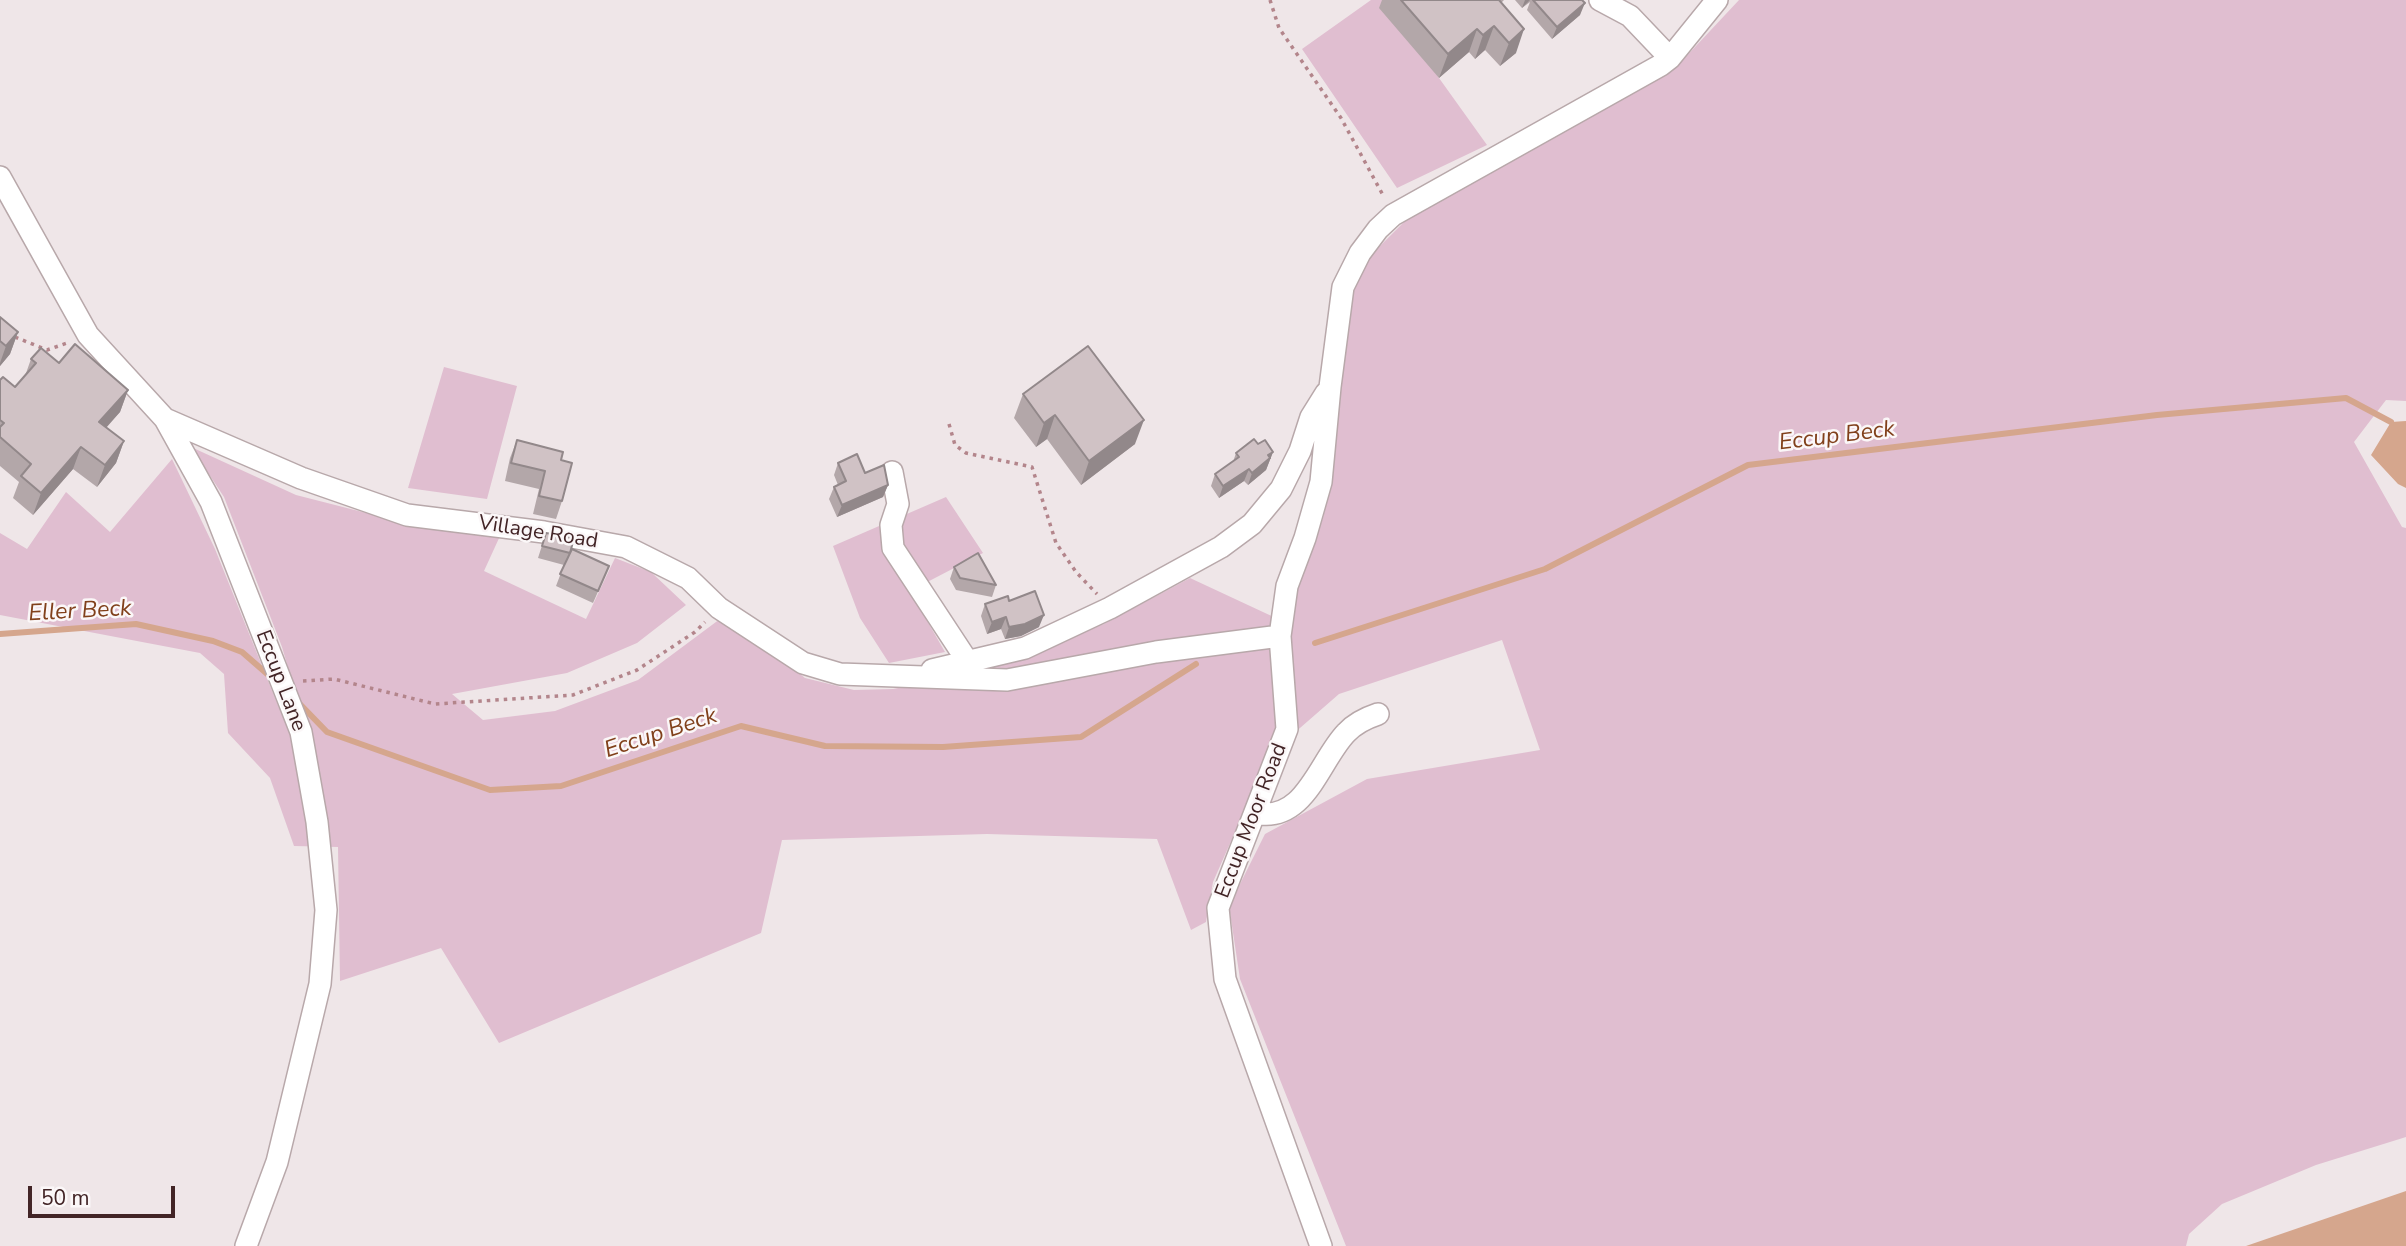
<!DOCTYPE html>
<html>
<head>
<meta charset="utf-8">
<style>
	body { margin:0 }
	#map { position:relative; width:2406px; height:1246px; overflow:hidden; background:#efe6e8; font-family:"Nunito Sans",sans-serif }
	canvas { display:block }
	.scale { position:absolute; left:28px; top:1186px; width:147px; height:32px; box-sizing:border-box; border:4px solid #422426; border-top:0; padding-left:9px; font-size:21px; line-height:24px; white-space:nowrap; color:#422426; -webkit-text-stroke:5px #fbf7f8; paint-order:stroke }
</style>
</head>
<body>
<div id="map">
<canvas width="2406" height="1246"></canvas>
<div class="scale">50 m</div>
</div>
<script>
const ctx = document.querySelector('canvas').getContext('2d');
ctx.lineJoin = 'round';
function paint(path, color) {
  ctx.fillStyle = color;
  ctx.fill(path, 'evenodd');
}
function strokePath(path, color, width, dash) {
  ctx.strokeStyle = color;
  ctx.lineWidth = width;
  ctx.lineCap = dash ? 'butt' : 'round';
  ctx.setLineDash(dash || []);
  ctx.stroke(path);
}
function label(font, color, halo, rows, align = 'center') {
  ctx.font = font + ' "Nunito Sans",sans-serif';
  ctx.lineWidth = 5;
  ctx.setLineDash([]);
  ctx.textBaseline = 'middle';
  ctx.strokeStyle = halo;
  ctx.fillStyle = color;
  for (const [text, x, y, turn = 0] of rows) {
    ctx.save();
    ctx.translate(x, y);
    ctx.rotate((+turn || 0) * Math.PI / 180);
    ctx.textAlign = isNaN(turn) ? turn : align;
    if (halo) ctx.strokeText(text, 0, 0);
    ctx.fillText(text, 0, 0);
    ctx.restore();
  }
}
const green = new Path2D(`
	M1371 0H1389L1439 78 1487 145 1397 188 1302 49Z
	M1739 0H2406V401L2386 400 2354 442 2402 527 2406 528V1137L2316 1165 2222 1204 2189 1234 2186 1246H1346L1240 979 1229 906 1265 834 1367 779 1540 750 1502 640 1339 694 1269 755 1213 882 1206 922 1191 930 1157 839 987 834 782 840 761 933 499 1043 441 948 340 981 338 847 294 846 270 778 228 733 224 674 200 653 0 615V533L27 549 66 492 110 532 172 459 215 549 279 708 297 698 282 647 224 497 191 447 296 495 429 529 500 536 484 571 586 619 615 558 651 572 686 605 637 643 567 673 452 694 483 720 555 711 638 680 720 619 759 641 805 678 854 690 893 689 969 674 1041 649 1104 624 1190 578 1293 626V594L1323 518 1334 464 1336 381 1350 290 1370 256 1406 220 1664 76 1680 63Z
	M444 367 517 386 487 499 408 488Z
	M946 497 983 553 910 591 945 652 889 663 860 618 833 546Z`);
const water = new Path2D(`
	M2406 421V488L2398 484 2371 455 2391 422Z
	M2406 1191V1246H2246Z`);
const stream = new Path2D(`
	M0 634 136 624 213 641 242 652 273 679
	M1315 643 1545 569 1748 465 2157 415 2346 398 2391 422
	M296 700 327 732 490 790 561 786 741 726 825 746 943 747 1081 737 1196 664`);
const path = new Path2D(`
	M1270 0 1279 28 1341 118 1384 197
	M15 337 47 350 70 342
	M949 424 955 445 966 453 1032 467 1056 543 1076 572 1097 594
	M303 681 334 679 435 704 573 695 637 670 695 632 705 622`);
const minor = new Path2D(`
	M1600 0 1630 16 1670 58
	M0 177 88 335 165 419 211 502 301 732 317 822 326 910 320 984 277 1162 246 1246
	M165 419 301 478 407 515 544 532 626 547 688 578 719 608 803 663 840 674 1007 680 1156 652 1280 636
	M892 472 898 504 891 525 893 548 968 662
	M932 670 1025 648 1110 608 1221 547 1252 524 1281 489 1300 451 1311 417 1326 393
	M1255 813C1305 824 1319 761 1346 733 1355 723 1366 718 1378 714
	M1321 1246 1225 979 1218 908 1287 729 1280 636 1287 586 1305 538 1321 482 1330 387 1343 287 1360 253 1378 229 1393 215 1661 65 1670 58 1717 0`);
const wall = new Path2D(`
	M1382 0H1504L1501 3 1516 53 1500 66 1485 50 1475 59 1469 52 1439 78 1379 8Z
	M1515 0H1582L1580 15 1552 39 1527 10 1530 2 1522 8Z
	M0 317 18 332 10 354 0 366Z
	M31 359 59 363 128 390 120 412 106 427 124 441 116 463 97 487 73 469 33 515 13 498 19 482 0 466V380L15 387 25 376Z
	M1023 394 1135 444 1081 485 1047 439 1036 447 1014 418Z
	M517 440 561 460 562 501 556 519 533 514 539 489 505 481 510 458Z
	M1273 452 1266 470 1248 485 1244 481 1219 498 1211 486 1215 474 1233 462 1236 453Z
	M838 463 865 473 888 485 883 497 837 517 829 499 834 487 838 485 834 475Z
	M546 533 574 538 569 555 604 578 593 603 556 586 564 565 538 558Z
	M954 567 996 585 992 597 956 590 950 579Z
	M1009 601 1039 627 1021 636 1005 639 1001 629 987 634 981 616 985 604Z`);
const shadedWall = new Path2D(`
	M1525 0H1530L1522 8Z
	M1585 3 1580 15 1552 39 1557 27Z
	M1494 26 1485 50 1475 59 1483 35Z
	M1477 29 1469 52 1439 78 1448 54Z
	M1524 29 1516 53 1500 66 1509 43Z
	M18 332 10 354 0 366V363L6 346Z
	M128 390 120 412 92 444 99 422Z
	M1055 415 1047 439 1036 447 1044 423Z
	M1144 420 1135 444 1081 485 1089 461Z
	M124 441 116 463 97 487 105 465Z
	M81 447 73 469 33 515 41 493Z
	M1273 452 1266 470 1248 485 1252 473 1268 455Z
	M1249 469 1244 481 1219 498 1223 486Z
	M888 485 883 497 837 517 842 505Z
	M1044 615 1039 627 1021 636 1005 639 1009 627Z
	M1006 617 1001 629 987 634 992 622Z`);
const building = new Path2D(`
	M1401 0H1499L1524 29 1509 43 1494 26 1483 35 1477 29 1448 54Z
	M1533 0H1582L1585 3 1557 27Z
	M0 317 18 332 6 346 0 341Z
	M75 344 128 390 99 422 124 441 105 465 81 447 41 493 21 476 31 464 0 437V427L4 423 0 420V380L3 377 15 387 36 363 31 359 41 348 59 363Z
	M1088 346 1144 420 1089 461 1055 415 1044 423 1023 394Z
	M1254 439 1258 444 1265 440 1273 452 1268 455 1270 458 1252 473 1249 469 1223 486 1215 474 1239 457 1236 453Z
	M517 440 563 452 561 460 572 463 562 501 539 496 545 471 511 463Z
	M857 454 865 473 884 465 888 485 842 505 834 487 846 481 838 463Z
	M546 533 574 538 570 553 542 546Z
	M572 549 609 566 598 591 560 574Z
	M978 553 996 585 960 578 954 567Z
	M1035 591 1044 615 1025 624 1009 627 1006 617 992 622 985 604 1008 596 1009 601Z`);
const streetNames = [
	["Village Road",538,533,9],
	["Eccup Lane",280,681,69],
	["Eccup Moor Road",1252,821,-69]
];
const waterNames = [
	["Eccup Beck",1837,437,-7],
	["Eller Beck",80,612,-3],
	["Eccup Beck",661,734,-18]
];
paint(green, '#e0bed0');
paint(water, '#d5a68d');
strokePath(stream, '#d5a68d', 6);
strokePath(minor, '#b8a8aa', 24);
strokePath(path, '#b3858b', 3.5, [3.5, 5]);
strokePath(minor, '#fff', 21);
paint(wall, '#b3a7a9');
paint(shadedWall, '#92888a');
paint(building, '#d0c2c5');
strokePath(building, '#92888a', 2);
label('21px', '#422426', '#fbf7f8', streetNames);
label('italic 23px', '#81401b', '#fbf7f8', waterNames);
</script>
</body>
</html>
